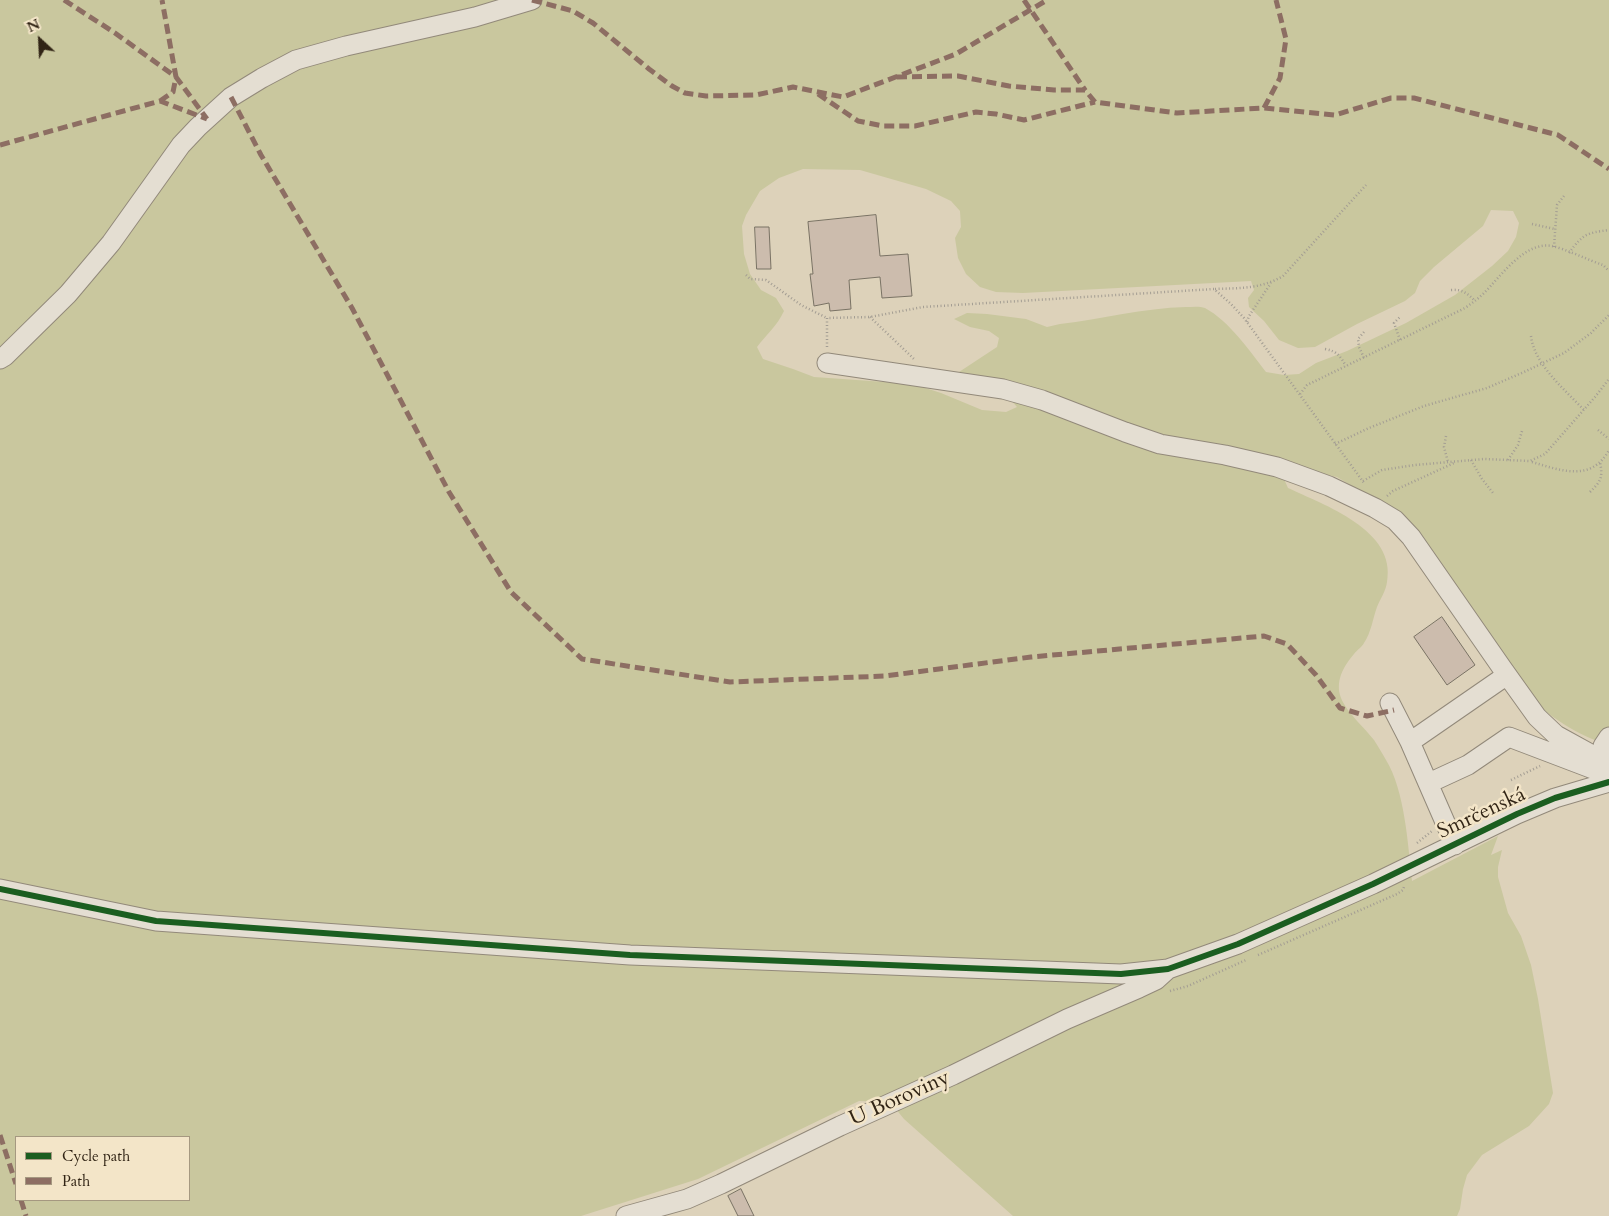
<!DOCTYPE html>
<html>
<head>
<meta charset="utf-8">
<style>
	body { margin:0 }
	#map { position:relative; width:1609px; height:1216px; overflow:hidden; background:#ddd2ba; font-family:Cardo,serif }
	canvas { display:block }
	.legend { position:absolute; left:15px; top:1136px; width:175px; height:65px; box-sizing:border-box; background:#f3e5c8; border:1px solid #a59880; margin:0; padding:6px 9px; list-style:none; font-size:15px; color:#312415 }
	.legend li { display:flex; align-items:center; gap:10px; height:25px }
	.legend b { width:25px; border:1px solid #a59880 }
	.north { position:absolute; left:15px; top:15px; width:50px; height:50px; -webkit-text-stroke:4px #f3e5c8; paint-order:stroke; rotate:335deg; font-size:14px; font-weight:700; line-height:20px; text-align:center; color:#312415 }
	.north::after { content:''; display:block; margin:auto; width:18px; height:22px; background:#312415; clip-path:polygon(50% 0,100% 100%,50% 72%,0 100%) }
</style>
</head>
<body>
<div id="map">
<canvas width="1609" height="1216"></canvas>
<ul class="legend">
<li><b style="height:6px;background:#1b5e20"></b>Cycle path</li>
<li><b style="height:6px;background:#8d6e63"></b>Path</li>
</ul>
<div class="north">N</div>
</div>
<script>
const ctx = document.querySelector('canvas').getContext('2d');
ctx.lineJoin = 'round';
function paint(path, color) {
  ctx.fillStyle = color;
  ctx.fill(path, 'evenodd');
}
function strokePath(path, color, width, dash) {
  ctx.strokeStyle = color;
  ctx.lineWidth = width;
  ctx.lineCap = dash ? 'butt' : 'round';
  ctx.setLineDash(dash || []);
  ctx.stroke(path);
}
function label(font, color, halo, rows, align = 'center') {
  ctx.font = font + ' Cardo,serif';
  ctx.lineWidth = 5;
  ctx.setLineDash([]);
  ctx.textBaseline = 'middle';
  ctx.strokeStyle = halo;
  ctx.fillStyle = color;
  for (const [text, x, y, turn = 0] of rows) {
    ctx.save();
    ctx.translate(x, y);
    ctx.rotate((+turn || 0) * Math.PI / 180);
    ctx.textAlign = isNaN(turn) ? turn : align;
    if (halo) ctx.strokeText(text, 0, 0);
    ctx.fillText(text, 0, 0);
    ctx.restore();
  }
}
const green = new Path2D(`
	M0 0H1609V744C1580 739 1546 712 1522 694L1384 505 1337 477 1309 471 1284 479 1288 488C1324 505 1397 530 1387 582 1386 591 1380 599 1377 607 1373 618 1371 633 1364 643 1362 647 1357 650 1354 654 1344 666 1336 679 1340 695 1344 710 1364 727 1374 740 1378 746 1382 753 1386 760 1405 791 1408 845 1412 881L1498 836 1491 855 1502 850 1498 867V877L1508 913 1521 936 1531 965 1538 999 1553 1093 1549 1104 1529 1126 1482 1155 1467 1175 1463 1189 1460 1209 1457 1216H1013L904 1119 890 1102 859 1101 698 1179 581 1216H0ZM803 169 860 170 926 189 951 201 960 211 961 227 955 238 958 258 966 274 980 287 996 292 1023 293 1251 281 1254 290 1248 298 1249 307 1264 321 1279 340 1298 348 1315 347 1357 324 1405 301 1415 293 1420 281 1434 267 1483 226 1491 210 1513 211 1519 223 1516 237 1508 251 1492 266 1455 295 1406 323 1347 351 1316 363 1299 374 1284 375 1266 372C1250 351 1229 321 1205 308 1200 306 1192 307 1186 307 1143 308 1102 319 1060 324L1047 327 1026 319 987 314 967 313 954 319 970 327 989 331 999 338 997 347 959 372 956 384C975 396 988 397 1010 399L1017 407 1006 412 982 410 941 393 913 384 814 377 793 369 763 359 757 347C767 334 777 326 784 311L776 298 761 290 750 274 744 254 742 226 746 215 760 191 779 178ZM16 1137H189V1200H16Z`);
const building = new Path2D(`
	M876 215 880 256 908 254 912 296 882 298 880 277 849 280 851 309 830 311 829 303 814 306 810 274H813L808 222Z
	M755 227H769L771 269H757Z
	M1442 617 1475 665 1447 685 1414 637Z
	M741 1189 754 1216H738L728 1196Z`);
const path = new Path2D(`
	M1532 224 1555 229
	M1554 247 1557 205 1564 196
	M1569 253C1583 234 1586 233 1609 230
	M746 275 750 279 766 280 801 305 827 318
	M1215 289C1240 288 1261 289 1283 276L1366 185
	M1451 290C1462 289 1467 293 1475 301
	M870 317 914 359
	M1247 322 1249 316 1271 283
	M1364 332 1358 339 1359 347 1364 358
	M1531 336C1534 364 1565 390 1584 410
	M1400 340 1394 323 1401 316
	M827 347V318L870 317 923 307 1214 289 1231 304 1244 318 1364 483
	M1325 349C1337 351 1340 356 1346 366
	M1300 394 1307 385 1465 308C1472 303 1478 299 1484 293 1501 276 1525 241 1552 246 1566 249 1588 260 1603 265L1609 271
	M1598 430 1609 439
	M1446 436 1444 447 1448 462
	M1335 444 1369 428 1424 406 1487 388 1524 372 1564 353 1591 333 1609 315
	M1471 460 1482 479 1493 493
	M1508 460 1518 445 1522 431
	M1532 462C1560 470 1591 483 1609 450
	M1363 481 1382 470 1415 465 1484 459 1530 461 1545 454 1595 397 1609 379
	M1590 492C1601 481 1603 478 1600 462
	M1387 496 1393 491 1454 463
	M1511 780 1540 766
	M1417 843 1432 831
	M1258 955 1397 894 1403 890 1404 887
	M1170 991 1188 986 1246 960`);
const minor = new Path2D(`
	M0 359 5 356 68 294 111 243 181 145 198 127 231 97 262 78 296 60 346 46 475 17 532 0
	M827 363 1003 389 1042 400 1125 432 1160 444 1225 455 1277 467 1329 486 1375 508 1395 520 1411 537 1502 668 1537 717 1556 735 1605 762
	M1390 703 1410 742
	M1609 737 1603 746 1605 762 1609 767
	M1429 783 1468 765 1509 737 1609 775
	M1455 845 1410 742 1507 675
	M0 889 156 921 630 955 1121 974 1168 969 1238 944 1373 884 1517 814 1555 798 1609 782
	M626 1216 687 1199 721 1184 840 1126 953 1075 1067 1019 1139 988 1156 980 1167 970`);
const quiet = new Path2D(`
	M64 0 115 33 176 77 207 119
	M532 0 573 11 593 23 649 69 672 86 685 93 706 96 756 95 793 87 843 97 956 54 1047 0
	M1024 0 1085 90
	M897 77 958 76 1009 86 1054 90H1085L1095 102 1177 113 1264 108 1335 115 1391 98H1414L1558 135 1609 169
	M818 94 858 121 883 126H915L976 112 996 114 1024 120 1095 102
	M231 97 261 155 352 308 449 492 511 592 582 659 730 682 885 676 1031 657 1264 636 1287 644 1316 675 1340 708 1367 716 1394 710
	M160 101 173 92 176 77 162 0
	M1264 108 1280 78 1286 39 1276 0
	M0 145 160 101 207 119
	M0 1135 16 1184
	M21 1200 26 1216`);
const cycleway = new Path2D(`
	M0 889 156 921 630 955 1121 974 1168 969 1238 944 1373 884 1517 814 1555 798 1609 782`);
const streetNames = [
	["Smrčenská",1482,814,-25],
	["U Boroviny",900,1099,-24]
];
paint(green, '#c9c79e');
paint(building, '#ccbcad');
strokePath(building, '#797264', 1);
strokePath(minor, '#92897a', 21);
strokePath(path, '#a39d93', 2.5, [1, 2.5]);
strokePath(minor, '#e4ded2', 19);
strokePath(quiet, '#8d6e63', 5, [10, 5]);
strokePath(cycleway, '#1b5e20', 6);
label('21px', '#312415', '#f3e5c8', streetNames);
</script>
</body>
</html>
